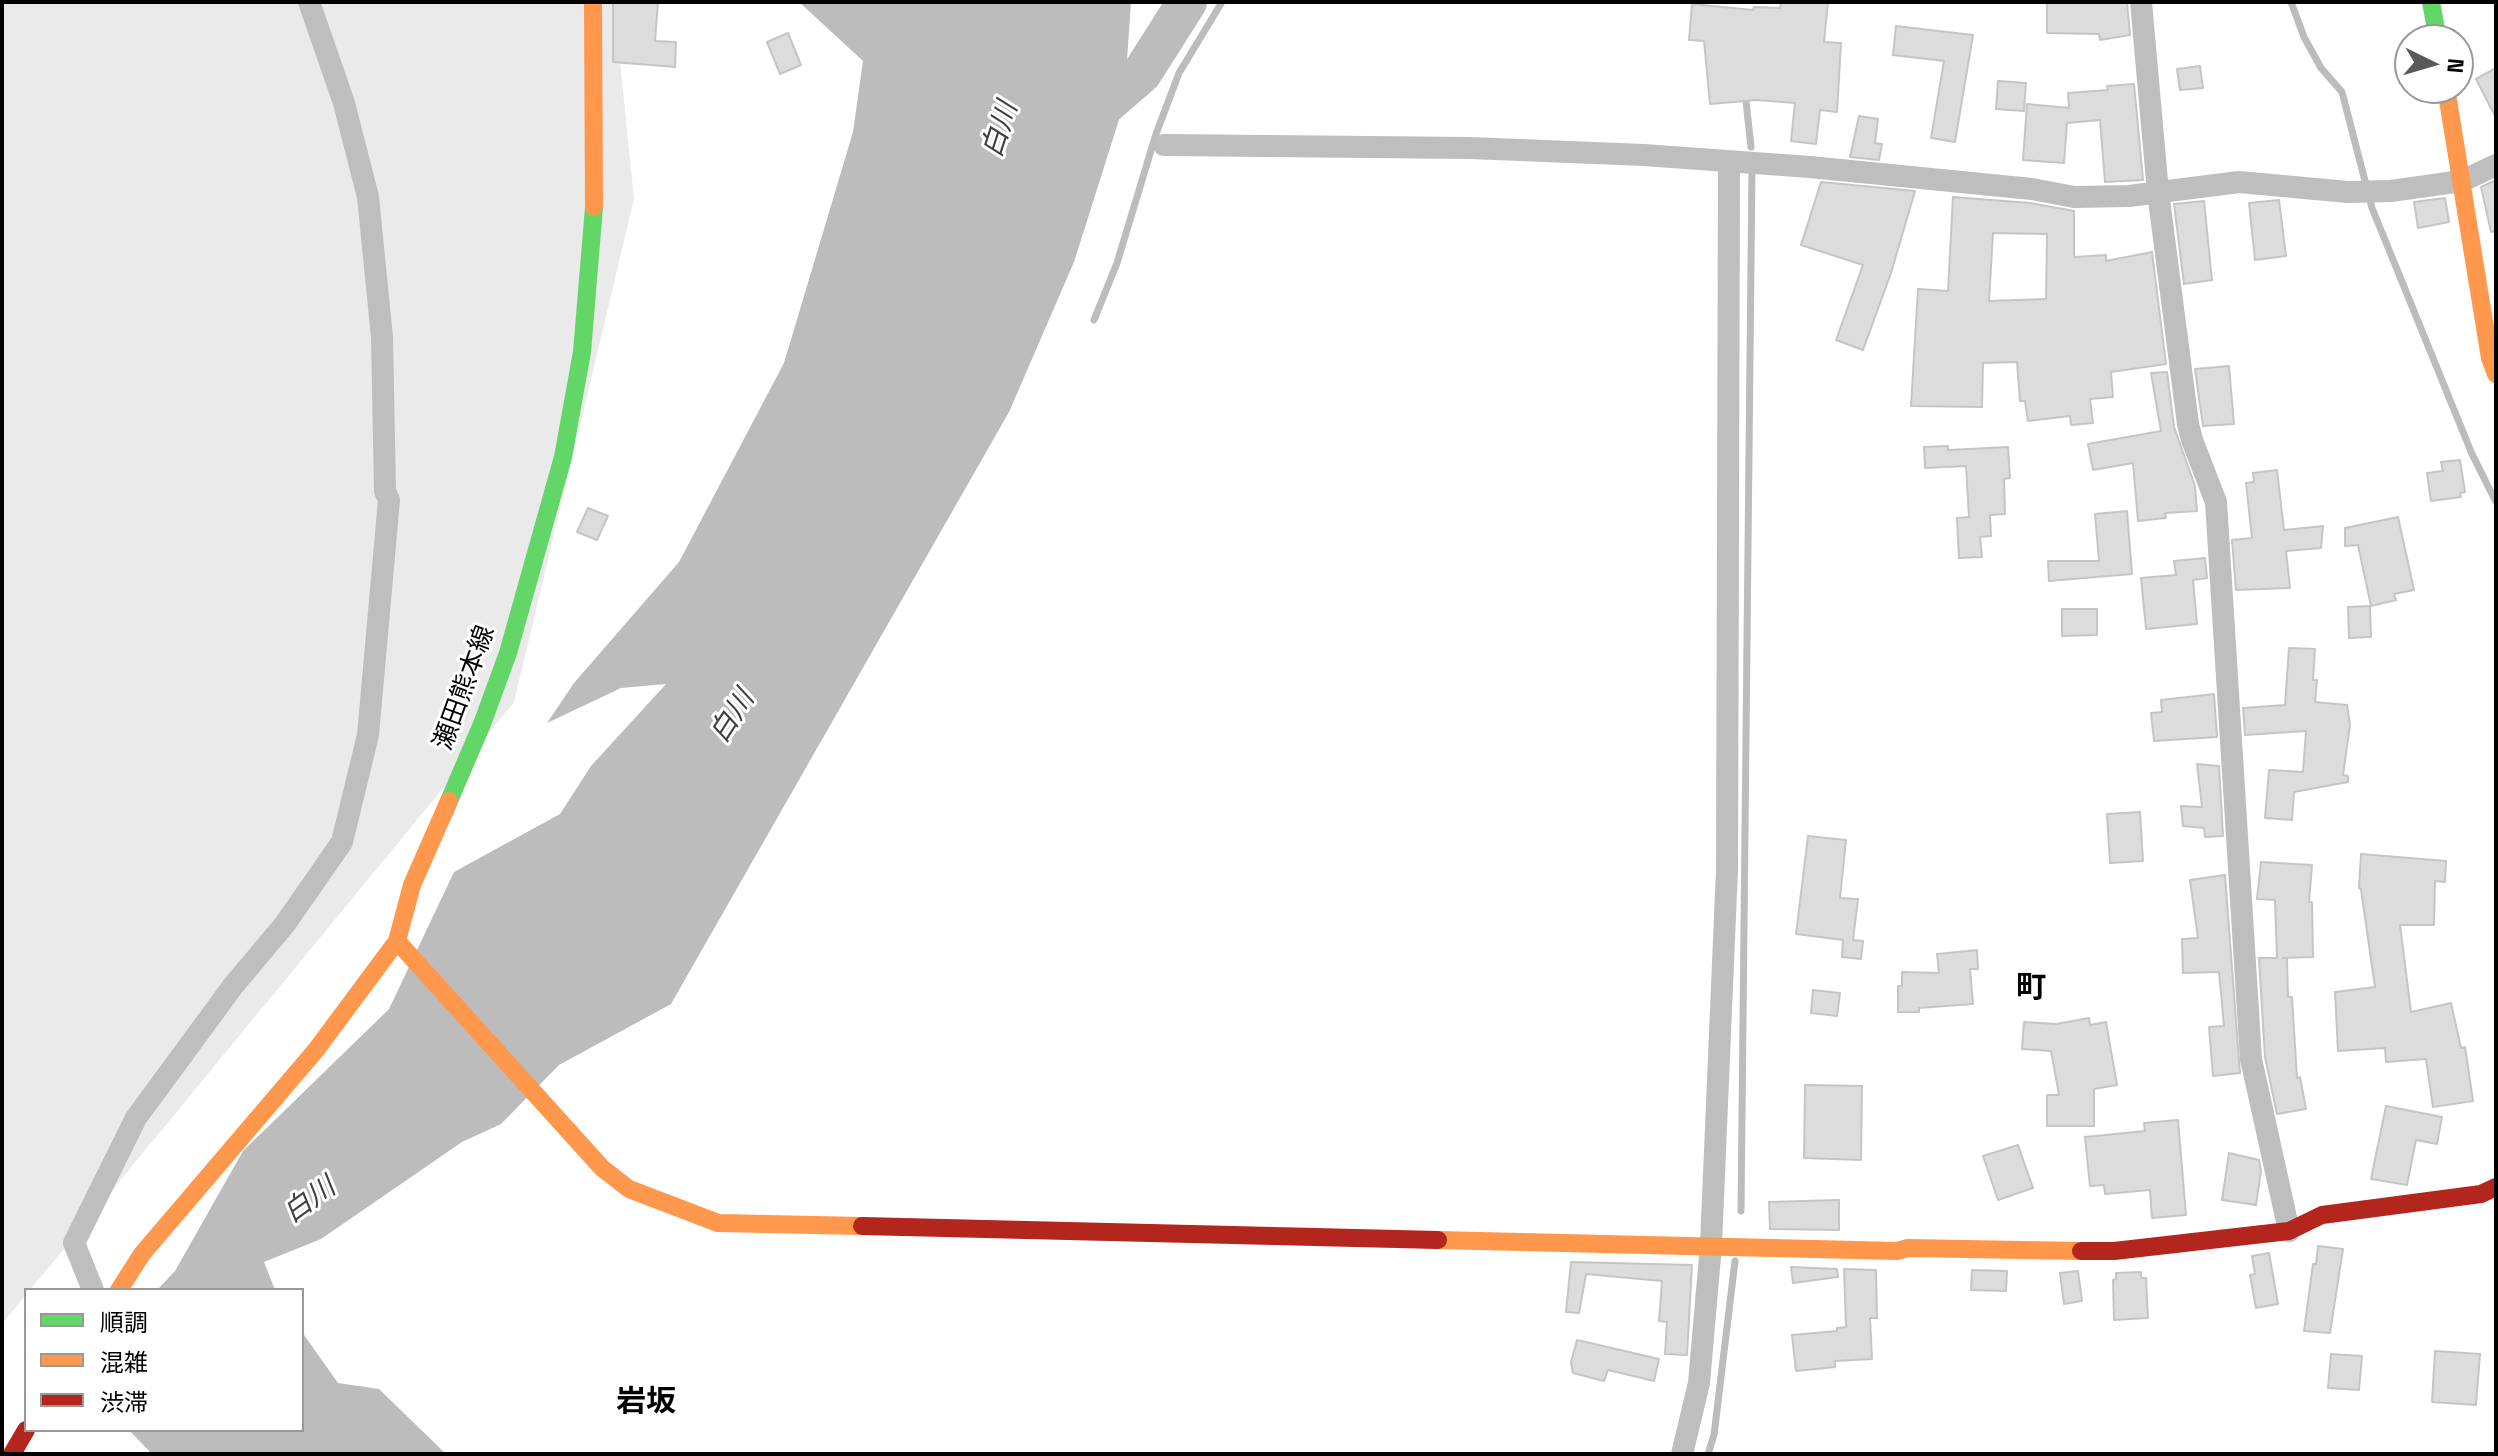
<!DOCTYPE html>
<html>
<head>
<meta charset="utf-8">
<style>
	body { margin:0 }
	#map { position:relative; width:2498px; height:1456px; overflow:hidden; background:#fff; font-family:"Space Grotesk","Noto Sans JP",sans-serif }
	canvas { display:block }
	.frame { position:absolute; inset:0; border:4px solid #000; pointer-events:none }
	.legend { position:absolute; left:24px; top:1288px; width:280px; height:144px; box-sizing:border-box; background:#fff; border:2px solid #999; margin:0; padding:10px 14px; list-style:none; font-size:24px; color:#000 }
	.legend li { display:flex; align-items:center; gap:16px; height:40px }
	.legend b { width:40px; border:2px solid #999 }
	.north { position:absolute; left:2394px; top:24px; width:80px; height:80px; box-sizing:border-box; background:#fff; border:2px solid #999; border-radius:50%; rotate:95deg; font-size:22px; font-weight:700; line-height:32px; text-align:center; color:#000 }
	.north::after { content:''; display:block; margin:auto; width:28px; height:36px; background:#595959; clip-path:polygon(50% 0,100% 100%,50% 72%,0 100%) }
</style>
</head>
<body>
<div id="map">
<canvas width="2498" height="1456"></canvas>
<div class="frame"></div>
<ul class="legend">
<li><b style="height:10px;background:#63d668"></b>順調</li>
<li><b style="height:10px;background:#ff974d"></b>混雑</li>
<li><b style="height:10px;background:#b3261e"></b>渋滞</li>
</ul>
<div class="north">N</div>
</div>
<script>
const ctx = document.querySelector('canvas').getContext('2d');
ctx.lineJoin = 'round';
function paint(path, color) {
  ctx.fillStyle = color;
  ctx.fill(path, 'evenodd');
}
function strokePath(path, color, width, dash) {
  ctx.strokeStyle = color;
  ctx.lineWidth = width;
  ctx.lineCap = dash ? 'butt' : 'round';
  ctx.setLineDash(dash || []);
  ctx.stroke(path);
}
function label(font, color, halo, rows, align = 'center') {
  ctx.font = font + ' "Space Grotesk","Noto Sans JP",sans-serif';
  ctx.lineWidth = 6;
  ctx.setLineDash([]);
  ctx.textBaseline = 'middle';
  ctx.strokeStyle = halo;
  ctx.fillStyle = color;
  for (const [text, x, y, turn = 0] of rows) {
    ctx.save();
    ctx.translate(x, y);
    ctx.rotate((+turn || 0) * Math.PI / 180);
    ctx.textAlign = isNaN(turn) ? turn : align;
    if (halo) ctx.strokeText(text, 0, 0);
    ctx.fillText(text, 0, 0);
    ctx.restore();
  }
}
const green = new Path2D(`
	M2 2H614L634 199 514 702 30 1290H26V1295L2 1324Z`);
const water = new Path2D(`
	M799 2H1131L1124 104 1074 262 1009 412 671 1004 559 1065 501 1124 462 1142 321 1239 264 1262 275 1290H157L175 1271 243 1151 389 1009 454 872 560 814 591 766 666 684 621 688 547 723 574 683 679 562 784 363 853 132 863 61Z
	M302 1332 338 1383 379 1389 446 1454H152L129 1430H302Z`);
const stream = new Path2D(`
	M2291 2 2304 37 2321 68 2342 92 2372 208 2472 454 2496 502
	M1745 92 1751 147
	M1094 320 1117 263 1156 134 1179 73 1222 2
	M1741 1211 1752 168
	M1708 1454 1714 1435 1735 1261`);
const river = new Path2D(`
	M1083 124 1142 73 1187 2`);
const building = new Path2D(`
	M613 2H658L655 41 676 42 675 67 613 62Z
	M1781 2H1828L1824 42 1841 43 1837 112 1820 110 1816 144 1791 141 1795 103 1757 100 1710 104 1704 41 1689 40 1692 4 1753 10 1754 7 1780 8Z
	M2047 2H2127L2130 35 2100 40 2099 34 2047 33Z
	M1896 26 1973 35 1955 142 1931 138 1944 61 1893 55Z
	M788 33 801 65 780 74 767 42Z
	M2200 66 2203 88 2180 90 2177 69Z
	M2496 68V118L2476 79Z
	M1998 81 2026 83 2024 111 1996 109Z
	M2134 84 2143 180 2105 182 2100 120 2067 123 2064 163 2023 160 2027 104 2069 108 2068 93 2108 90 2107 86Z
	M1859 116 1878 119 1875 143 1882 144 1879 160 1850 157Z
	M2496 180V231L2491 232 2481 187Z
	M1821 182 1915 191 1891 273 1863 350 1836 340 1863 265 1801 245Z
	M1953 197 2030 203 2074 211V257L2106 255V261L2152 252 2166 364 2111 372 2113 397 2090 399 2093 423 2071 425 2070 416 2028 421 2025 401H2020L2017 362 1983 363 1982 407 1911 406 1918 289 1948 291ZM1993 233 2047 234 2046 299 1989 301Z
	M2445 198 2449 222 2418 228 2414 202Z
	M2279 200 2286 256 2255 260 2249 203Z
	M2204 201 2212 280 2184 284 2174 204Z
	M2229 366 2234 424 2203 426 2195 369Z
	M2167 372 2174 427 2195 486 2197 511 2165 513 2166 518 2138 521 2133 463 2093 470 2088 444 2161 431 2151 373Z
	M1948 446V450L2008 447 2010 478 2004 479 2005 514 1990 515 1991 536 1980 537 1982 557 1959 558 1957 518 1969 517 1966 466 1925 468 1924 447Z
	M2460 460 2465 492 2460 493 2461 497 2431 501 2427 473 2443 471 2441 462Z
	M2277 470 2284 530 2323 526 2321 548 2286 551 2290 588 2236 590 2232 540 2252 538 2246 483 2254 482 2253 473Z
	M588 508 608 516 597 540 577 532Z
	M2127 511 2132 574 2049 581 2048 561H2099L2095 514Z
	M2398 517 2414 590 2394 594 2396 600 2371 606 2358 545 2345 546V528Z
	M2205 558 2207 578 2193 580 2197 624 2146 629 2141 578 2176 575 2174 561Z
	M2370 606 2371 637 2349 638 2348 607Z
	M2062 609H2097V635L2062 636Z
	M2289 648 2315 649 2313 680H2317L2315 702 2347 705 2350 725 2343 775 2348 776V782L2294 792 2292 820 2265 818 2269 770 2303 772 2306 731 2245 735 2243 708 2285 705Z
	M2214 694 2217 737 2154 741 2151 713 2162 712 2161 700Z
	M2197 764 2219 766 2223 836 2205 837 2204 828 2183 826 2181 806 2202 807Z
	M2140 812 2143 861 2110 863 2107 814Z
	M1808 836 1846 840 1840 898 1858 899 1853 940 1863 941 1861 959 1842 957 1843 940 1796 934Z
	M2361 854 2446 861 2445 882 2435 881 2434 925H2400L2411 1012 2451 1003 2461 1048 2465 1047 2473 1101 2433 1107 2426 1059 2386 1062 2385 1048 2338 1051 2335 992 2375 987 2361 889 2359 888Z
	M2261 862 2312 865 2309 902H2312L2313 957 2283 958H2287L2288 997H2292L2297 1078 2300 1077 2306 1109 2277 1114 2265 1057 2259 958H2277L2275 900 2257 899Z
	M2225 875 2240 1073 2213 1076 2209 1027 2224 1026 2219 972 2183 973 2182 939 2198 938 2190 880Z
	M1977 950 1978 969H1970L1973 1004 1919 1008V1012H1898V986H1902V972L1939 973 1937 954Z
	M1813 990 1840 993 1837 1016 1811 1013Z
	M2089 1018 2090 1025 2106 1022 2117 1085 2094 1089V1126H2047V1095H2059L2051 1051 2022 1049 2024 1022 2056 1024Z
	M1805 1085 1862 1086 1861 1160 1804 1158Z
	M2386 1106 2442 1117 2437 1144 2416 1140 2407 1185 2371 1179Z
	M2178 1120 2186 1215 2152 1218 2150 1190 2105 1194 2104 1185 2090 1186 2085 1137 2145 1131 2144 1123Z
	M2018 1145 2033 1188 1998 1200 1983 1156Z
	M2229 1153 2259 1160 2261 1171 2256 1205 2222 1200Z
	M1839 1200V1230L1770 1229 1769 1202Z
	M2318 1246 2343 1249 2330 1333 2304 1331 2313 1264H2316Z
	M2269 1253 2278 1304 2256 1308 2250 1275 2255 1274 2252 1256Z
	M1571 1262 1692 1265 1687 1355 1665 1354 1667 1322 1659 1321 1662 1281 1586 1274 1579 1313 1566 1312Z
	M1791 1267 1837 1269 1838 1277 1793 1283Z
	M1844 1269 1876 1270 1877 1318H1870L1872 1359 1835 1361V1367L1796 1371 1792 1335 1837 1331V1328L1846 1327Z
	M1972 1270 2007 1271 2006 1291 1971 1290Z
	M2078 1271 2082 1301 2064 1304 2060 1273Z
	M2141 1272V1278H2146L2148 1318 2114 1320 2113 1280 2116 1279V1273Z
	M1577 1340 1659 1359 1654 1381 1608 1370 1604 1381 1573 1373 1571 1362Z
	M2435 1351 2480 1354 2476 1405 2432 1402Z
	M2331 1354 2362 1356 2359 1390 2328 1388Z`);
const street = new Path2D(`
	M2141 2 2158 192 2188 424 2192 440 2216 502 2251 1059 2289 1231
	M1164 145 1470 148 1644 155 1810 167 2032 189 2074 197 2129 196 2239 182 2348 192 2391 191 2462 181 2496 165
	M93 1290 74 1243 136 1118 233 986 285 924 342 842 368 735 389 500 385 491 382 337 368 197 344 103 309 2
	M1682 1454 1699 1383 1711 1245 1727 869 1729 162`);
const fast = new Path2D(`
	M2431 2 2438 40
	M449 801 482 724 508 653 563 457 582 352 594 207`);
const slow = new Path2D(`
	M593 2 594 207
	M2446 88 2490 358 2496 374
	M397 941 602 1168 629 1189 718 1223 862 1226
	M1438 1240 1897 1251 1908 1248 2081 1251
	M119 1290 142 1254 316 1050 397 941 412 885 449 801`);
const jam = new Path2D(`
	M862 1226 1438 1240
	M2081 1251H2114L2289 1231 2322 1215 2481 1194 2496 1187
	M12 1454 26 1430`);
const streetNames = [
	["瀬田熊本線",465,688,-70]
];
const waterNames = [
	["白川",1001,130,-72],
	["白川",733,717,-57],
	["白川",310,1201,-36]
];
const quarterNames = [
	["町",2031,989],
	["岩坂",646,1403]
];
paint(green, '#eaeaea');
paint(water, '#bcbcbc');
strokePath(stream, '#bcbcbc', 7);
strokePath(river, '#bcbcbc', 40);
paint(building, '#dcdcdc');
strokePath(building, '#c5c5c5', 2);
strokePath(street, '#bebebe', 22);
strokePath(fast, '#63d668', 18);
strokePath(slow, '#ff974d', 18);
strokePath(jam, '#b3261e', 18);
label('26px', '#000', '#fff', streetNames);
label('italic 28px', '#404040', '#fff', waterNames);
label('bold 30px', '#000', '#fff', quarterNames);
</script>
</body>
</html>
